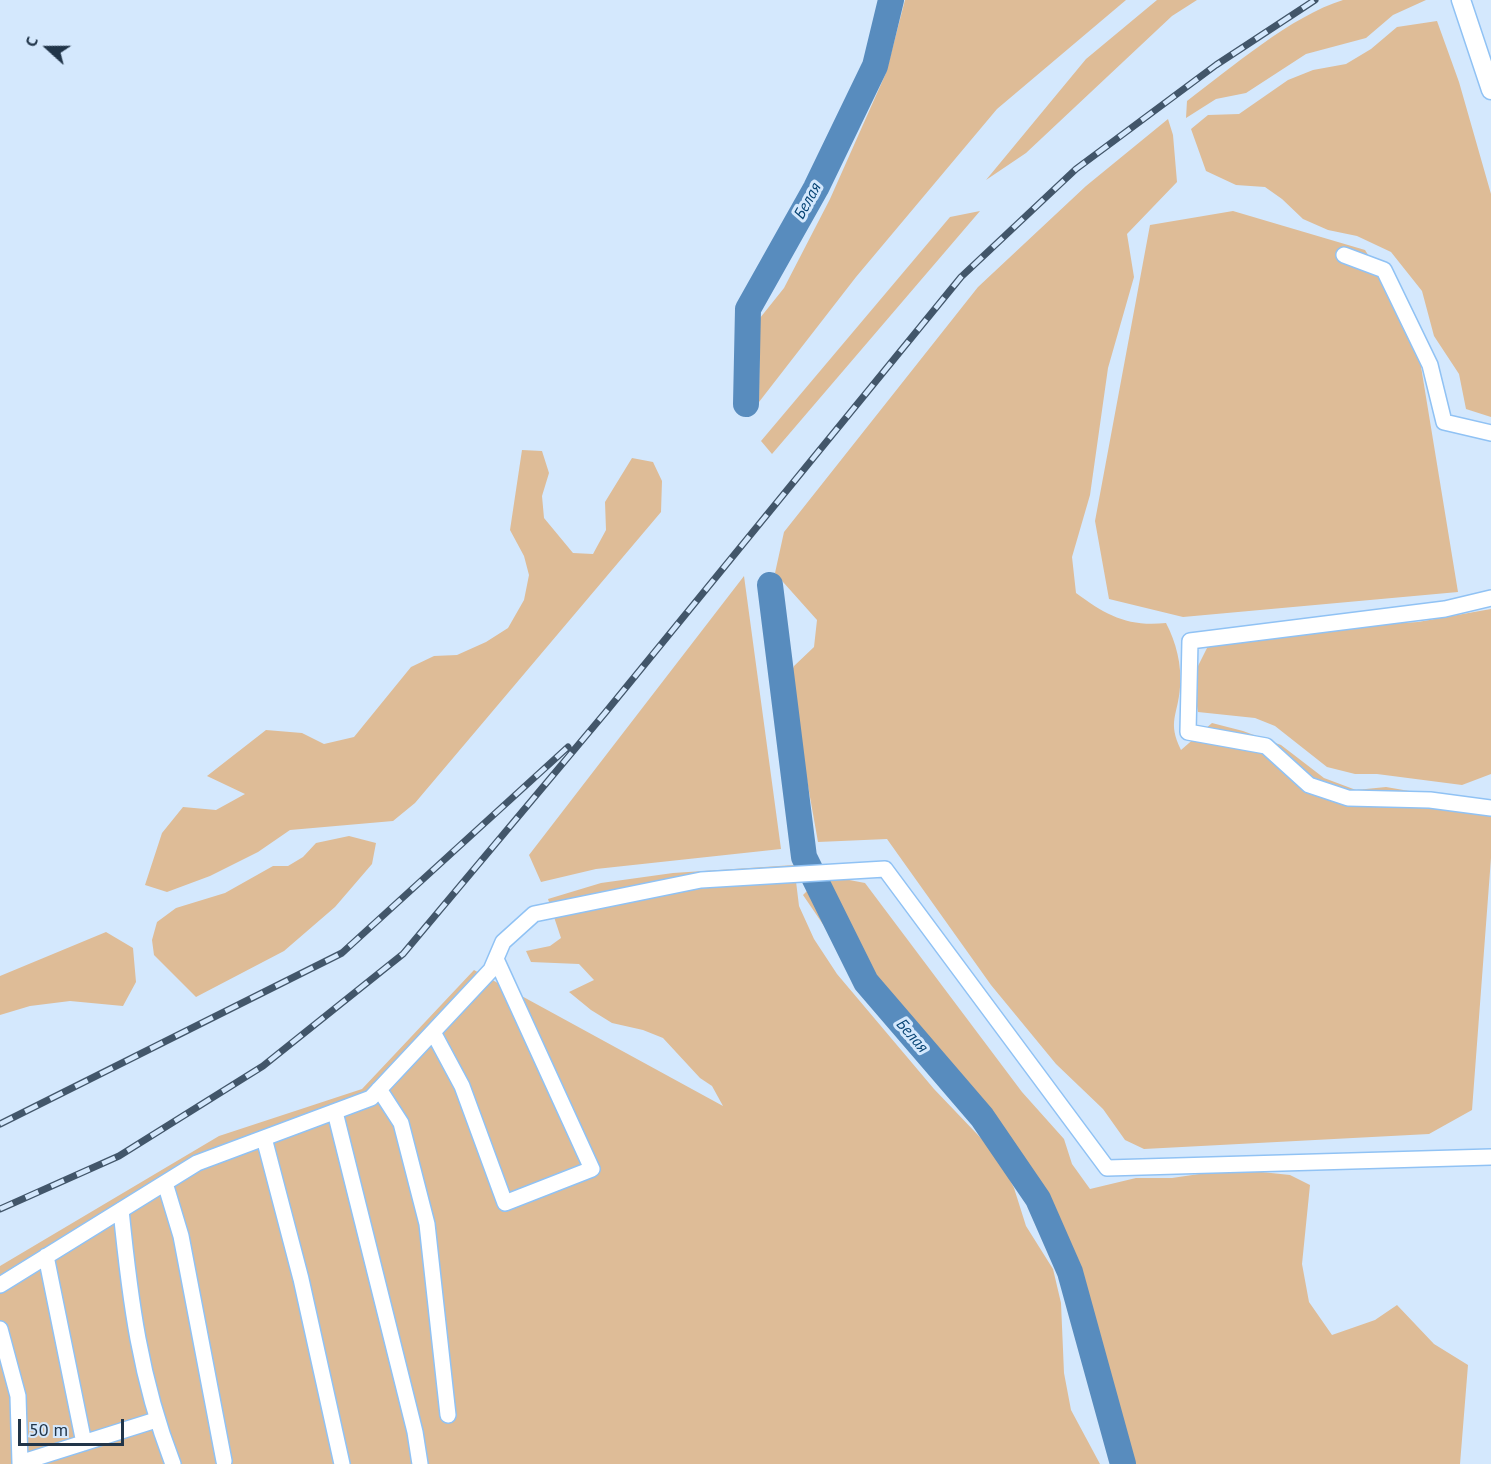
<!DOCTYPE html>
<html>
<head>
<meta charset="utf-8">
<style>
	body { margin:0 }
	#map { position:relative; width:1491px; height:1464px; overflow:hidden; background:#d4e8fd; font-family:"PT Sans",sans-serif }
	canvas { display:block }
	.north { position:absolute; left:18px; top:18px; width:60px; height:60px; -webkit-text-stroke:4px #d4e8fd; paint-order:stroke; rotate:291deg; font-size:16px; font-weight:700; line-height:24px; text-align:center; color:#213549 }
	.north::after { content:''; display:block; margin:auto; width:21px; height:27px; background:#213549; clip-path:polygon(50% 0,100% 100%,50% 72%,0 100%) }
	.scale { position:absolute; left:18px; top:1419px; width:106px; height:27px; box-sizing:border-box; border:3px solid #213549; border-top:0; padding-left:8px; font-size:18px; line-height:21px; white-space:nowrap; color:#213549; -webkit-text-stroke:4px #d4e8fd; paint-order:stroke }
</style>
</head>
<body>
<div id="map">
<canvas width="1491" height="1464"></canvas>
<div class="north">С</div>
<div class="scale">50 m</div>
</div>
<script>
const ctx = document.querySelector('canvas').getContext('2d');
ctx.lineJoin = 'round';
function paint(path, color) {
  ctx.fillStyle = color;
  ctx.fill(path, 'evenodd');
}
function strokePath(path, color, width, dash) {
  ctx.strokeStyle = color;
  ctx.lineWidth = width;
  ctx.lineCap = dash ? 'butt' : 'round';
  ctx.setLineDash(dash || []);
  ctx.stroke(path);
}
function label(font, color, halo, rows, align = 'center') {
  ctx.font = font + ' "PT Sans",sans-serif';
  ctx.lineWidth = 6;
  ctx.setLineDash([]);
  ctx.textBaseline = 'middle';
  ctx.strokeStyle = halo;
  ctx.fillStyle = color;
  for (const [text, x, y, turn = 0] of rows) {
    ctx.save();
    ctx.translate(x, y);
    ctx.rotate((+turn || 0) * Math.PI / 180);
    ctx.textAlign = isNaN(turn) ? turn : align;
    if (halo) ctx.strokeText(text, 0, 0);
    ctx.fillText(text, 0, 0);
    ctx.restore();
  }
}
const green = new Path2D(`
	M905 0H1126L997 109 856 277 759 402 760 318 784 288 830 199 886 73Z
	M1157 0H1197L1172 16 1026 153 986 180 1086 59Z
	M1343 0H1426L1393 15 1366 38 1306 54 1246 93 1216 99 1186 118 1187 101C1231 68 1291 16 1343 0Z
	M1437 21 1459 82 1491 194V417L1466 409 1459 374 1434 336 1422 291 1391 252 1357 236 1328 230 1303 219 1282 199 1265 187 1236 185 1206 171 1191 129 1208 115 1239 114 1288 80 1313 70 1346 64 1371 49 1397 27Z
	M1168 119 1173 135 1177 182 1127 234 1134 277 1108 368 1090 495 1072 557 1076 593C1106 615 1127 627 1166 623 1176 642 1182 665 1180 687 1178 716 1167 721 1181 750L1212 723 1243 731 1281 745 1324 778 1356 790 1386 787 1491 805V858L1472 1110 1429 1134 1144 1149 1125 1140 1103 1109 1056 1064 991 985 887 839 818 842 789 679 794 666 814 647 817 620 775 573 784 532 978 287 1086 186Z
	M980 211 772 454 761 441 950 217Z
	M1233 211 1365 250 1415 330 1458 592 1183 617 1109 599 1095 521 1150 225Z
	M522 450 542 451 549 473 542 496 544 518 573 553 593 554 606 530 605 502 632 458 653 462 662 481 661 512 415 803 393 821 290 830 258 852 210 876 167 892 145 885 162 833 183 807 216 810 245 794 207 776 266 730 302 733 324 744 354 737 411 667 434 656 457 655 486 642 508 628 524 600 529 575 524 556 510 530Z
	M744 576 781 849 596 869 541 882 529 855Z
	M1491 609V774L1462 785 1377 774H1355L1327 767 1275 726 1255 718 1198 712 1192 678 1211 640 1288 630 1418 622Z
	M349 836 376 843 372 864 335 907 284 951 196 997 154 955 152 940 157 922 176 908 225 893 273 866H288L303 857 316 843Z
	M794 865 799 906 814 939 837 974 934 1089 998 1156 1014 1188 1026 1226 1053 1269 1061 1303 1064 1373 1071 1410 1100 1464H0V1266L219 1136 362 1089 474 970 723 1106 712 1086 700 1078 663 1038 643 1030 612 1023 591 1010 569 992 594 980 579 964 531 962 526 951 550 946 561 938 548 899 601 883 673 873Z
	M823 875 865 883 1022 1092 1064 1139 1072 1164 1090 1189 1136 1178H1172L1233 1169 1290 1175 1310 1185 1302 1264 1309 1302 1332 1335 1375 1320 1397 1305 1434 1344 1468 1365 1460 1464H1128L1069 1259 1035 1197 971 1090 919 1036 869 992 803 895Z
	M106 932 133 948 136 982 123 1006 70 1001 30 1006 0 1015V976Z`);
const river = new Path2D(`
	M746 404 748 309 816 188 875 66 891 0
	M770 585 804 857 866 982 982 1117 1038 1199 1070 1272 1123 1464`);
const minor = new Path2D(`
	M1344 255 1384 270 1430 365 1444 422 1491 433
	M1491 598 1445 609 1190 641 1188 732 1266 746 1309 785 1348 798 1430 800 1491 808
	M433 1032 462 1086 505 1203 592 1169 496 959
	M379 1089 401 1123 427 1224 448 1415
	M335 1112 415 1432 420 1464
	M264 1138 301 1279 342 1464
	M165 1183 181 1236 224 1461
	M121 1210C130 1300 140 1379 173 1464
	M46 1256 84 1443
	M0 1285 197 1163 371 1098 491 970 503 942 534 914 701 880 885 869 1107 1168 1491 1157
	M0 1329 18 1396 20 1463 156 1420`);
const major = new Path2D(`
	M1461 0 1491 90`);
const rail = new Path2D(`
	M0 1124 342 953 568 747
	M0 1209 119 1156 263 1066 403 954 605 713 961 277 1076 169 1216 65 1315 0`);
const waterNames = [
	["Белая",808,201,-61],
	["Белая",912,1036,49]
];
paint(green, '#debc97');
strokePath(river, '#588cbe', 26);
strokePath(minor, '#90c2f4', 18);
strokePath(major, '#90c2f4', 21);
strokePath(minor, '#fff', 15);
strokePath(major, '#fff', 18);
strokePath(rail, '#42566a', 7);
strokePath(rail, '#d4e8fd', 4.5, [14]);
label('italic 16px', '#074474', '#d4e8fd', waterNames);
</script>
</body>
</html>
